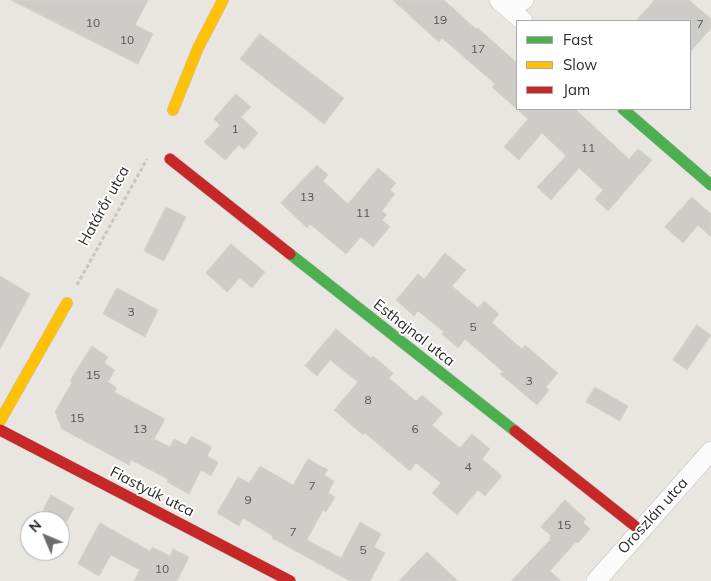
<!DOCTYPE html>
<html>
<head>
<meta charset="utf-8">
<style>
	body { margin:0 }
	#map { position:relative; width:711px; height:581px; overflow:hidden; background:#e9e6e2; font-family:Mulish,sans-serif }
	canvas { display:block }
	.legend { position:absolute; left:516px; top:20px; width:175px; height:90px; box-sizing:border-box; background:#fff; border:1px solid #aaa; margin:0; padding:6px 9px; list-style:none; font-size:15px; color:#2b2b2b }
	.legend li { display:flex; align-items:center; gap:10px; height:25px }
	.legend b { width:25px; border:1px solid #aaa }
	.north { position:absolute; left:20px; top:511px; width:50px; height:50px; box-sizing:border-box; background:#fff; border:1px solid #aaa; border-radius:50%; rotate:315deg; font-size:14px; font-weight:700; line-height:20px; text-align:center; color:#2b2b2b }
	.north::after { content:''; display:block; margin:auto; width:18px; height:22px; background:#6e6c6b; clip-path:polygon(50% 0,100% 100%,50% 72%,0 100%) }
</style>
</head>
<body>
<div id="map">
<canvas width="711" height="581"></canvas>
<ul class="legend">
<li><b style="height:6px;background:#4caf50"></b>Fast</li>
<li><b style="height:6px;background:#ffc107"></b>Slow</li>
<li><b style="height:6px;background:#c62828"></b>Jam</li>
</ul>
<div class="north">N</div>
</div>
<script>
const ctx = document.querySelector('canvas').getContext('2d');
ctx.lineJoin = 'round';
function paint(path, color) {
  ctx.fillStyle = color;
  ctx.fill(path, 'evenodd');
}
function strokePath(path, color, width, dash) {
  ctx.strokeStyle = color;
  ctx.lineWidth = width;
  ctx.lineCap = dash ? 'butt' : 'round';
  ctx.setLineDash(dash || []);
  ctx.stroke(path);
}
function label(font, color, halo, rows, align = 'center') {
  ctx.font = font + ' Mulish,sans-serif';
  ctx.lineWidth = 4;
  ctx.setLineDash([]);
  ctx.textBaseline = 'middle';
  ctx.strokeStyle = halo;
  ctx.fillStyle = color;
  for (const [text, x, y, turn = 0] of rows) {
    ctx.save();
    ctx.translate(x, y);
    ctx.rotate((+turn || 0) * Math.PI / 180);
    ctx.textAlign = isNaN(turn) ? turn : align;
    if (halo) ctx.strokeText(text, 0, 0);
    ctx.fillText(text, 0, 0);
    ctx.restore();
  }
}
const building = new Path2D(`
	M11 0H148L135 25 153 34 138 64Z
	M393 0H444L476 29 478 28 517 63V109H575L629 159 638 149 652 160 608 211 595 199 603 190 579 168 551 200 537 187 566 156 542 133 519 160 504 147 528 119 492 87 495 84 442 38 439 42Z
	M655 0H689L711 19V28L690 52V21H636Z
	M260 34 344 98 324 124 240 59Z
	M236 94 251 107 241 117 258 133 244 150 239 145 225 160 204 142 220 125 214 119Z
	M317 165 328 175 323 181 348 204 378 168 396 183 390 190 395 194 382 211 387 215 382 220 390 227 373 247 361 237 346 254 310 224 307 228 281 203Z
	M692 197 711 214V237L698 225 683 243 665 227Z
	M166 207 186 217 164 261 144 251Z
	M231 244 265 272 252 288 240 278 227 292 206 273Z
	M445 253 466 270 452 286 478 308 484 301 499 314 492 323 522 349 525 345 558 373 546 387 549 390 537 405 500 374 503 372 465 339 458 348 442 334 444 332 418 311 414 316 396 300 418 274 424 279Z
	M0 276 30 294 0 349Z
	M117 288 158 310 145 337 103 314Z
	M697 325 711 335 687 370 673 360Z
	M336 329 371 358 373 356 393 373 389 378 416 401 422 395 443 413 432 425 460 448 472 434 490 449 482 459 502 476 485 496 478 490 457 515 432 493 441 483 416 463 410 471 365 433 363 435 334 410 358 382 330 360 317 376 305 366Z
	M92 346 108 357 104 363 115 370 108 382 117 388 114 392 165 419 154 439 170 447 174 439 186 445 191 436 212 447 207 456 218 462 211 476 201 470 189 494 167 482 168 479 131 460 129 465 62 429 55 412 72 382 70 381Z
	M595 387 628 406 620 421 586 402Z
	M308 459 328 470 324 475 334 481 328 493 335 497 326 512 323 510 307 540 341 558 360 522 381 534 374 547 385 553 370 581H350L272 538 273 536 243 518 239 526 217 513 238 477 249 483 260 466 293 485Z
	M51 495 74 508 67 521H38Z
	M565 500 586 519 583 522 590 529 578 543 576 542 550 571 561 581H511L551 539 549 538 551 536 541 527Z
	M100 523 150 551 152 547 170 556 173 549 189 557 177 581H134L140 570 111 555 99 576 78 564Z
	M427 552 458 581H399Z`);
const path = new Path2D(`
	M77 285 147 159`);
const street = new Path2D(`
	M499 0 523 21
	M508 8 524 0
	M596 581 711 451`);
const fast = new Path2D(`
	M623 109 711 185
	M290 254 515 431`);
const slow = new Path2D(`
	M173 110 198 48 223 0
	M0 421 67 303`);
const jam = new Path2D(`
	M170 159 290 254
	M0 430 290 581
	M515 431 640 530`);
const numberNames = [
	["19",440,20],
	["10",93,23],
	["7",700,24],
	["10",127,40],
	["17",478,49],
	["1",235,129],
	["11",588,148],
	["13",307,197],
	["11",363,213],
	["3",131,312],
	["5",473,327],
	["15",93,375],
	["3",529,381],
	["8",368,400],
	["15",77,418],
	["13",140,429],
	["6",415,429],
	["4",468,467],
	["7",312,486],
	["9",248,500],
	["15",564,525],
	["7",293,532],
	["5",363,550],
	["10",162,569]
];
const streetNames = [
	["Határőr utca",104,206,-61],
	["Esthajnal utca",414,333,38],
	["Fiastyúk utca",152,492,27],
	["Oroszlán utca",653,516,-48]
];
paint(building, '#ceccc9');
strokePath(building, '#d4d1ce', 1);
strokePath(street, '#c3c2c2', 20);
strokePath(fast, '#c3c2c2', 12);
strokePath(slow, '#c3c2c2', 12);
strokePath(jam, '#c3c2c2', 12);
strokePath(path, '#c6c6c6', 3, [4, 2.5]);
strokePath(street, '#fcfbfb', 19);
strokePath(fast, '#4caf50', 11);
strokePath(slow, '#ffc107', 11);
strokePath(jam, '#c62828', 11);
label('12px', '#565554', null, numberNames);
label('15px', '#2b2b2b', '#fff', streetNames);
</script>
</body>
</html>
